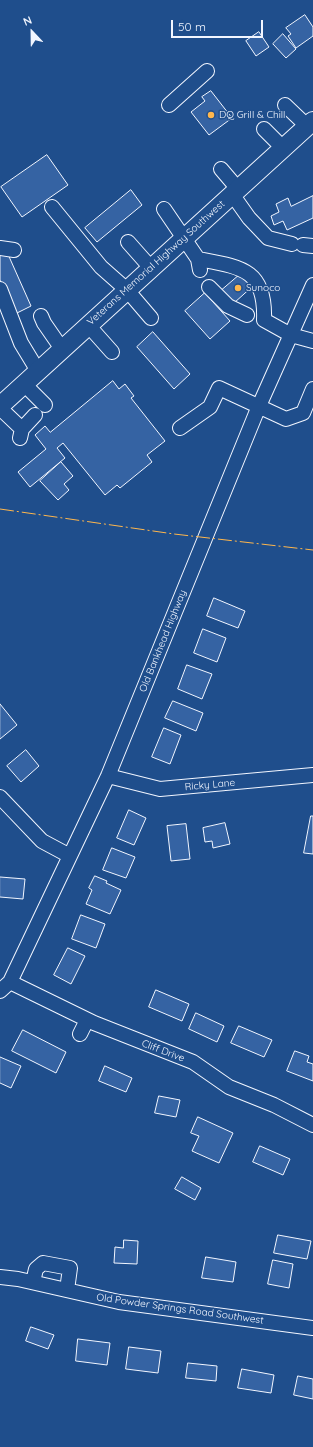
<!DOCTYPE html>
<html>
<head>
<meta charset="utf-8">
<style>
	body { margin:0 }
	#map { position:relative; width:313px; height:1447px; overflow:hidden; background:#1f4e8c; font-family:Quicksand,sans-serif }
	canvas { display:block }
	.north { position:absolute; left:12px; top:12px; width:40px; height:40px; -webkit-text-stroke:3px #1f4e8c; paint-order:stroke; rotate:338deg; font-size:11px; font-weight:700; line-height:16px; text-align:center; color:#f2f6ff }
	.north::after { content:''; display:block; margin:auto; width:14px; height:18px; background:#f2f6ff; clip-path:polygon(50% 0,100% 100%,50% 72%,0 100%) }
	.scale { position:absolute; left:171px; top:20px; width:92px; height:18px; box-sizing:border-box; border:2px solid #f2f6ff; border-top:0; padding-left:5px; font-size:12px; line-height:14px; white-space:nowrap; color:#f2f6ff; -webkit-text-stroke:3px #1f4e8c; paint-order:stroke }
</style>
</head>
<body>
<div id="map">
<canvas width="313" height="1447"></canvas>
<div class="north">N</div>
<div class="scale">50 m</div>
</div>
<script>
const ctx = document.querySelector('canvas').getContext('2d');
ctx.lineJoin = 'round';
function paint(path, color) {
  ctx.fillStyle = color;
  ctx.fill(path, 'evenodd');
}
function strokePath(path, color, width, dash) {
  ctx.strokeStyle = color;
  ctx.lineWidth = width;
  ctx.lineCap = dash ? 'butt' : 'round';
  ctx.setLineDash(dash || []);
  ctx.stroke(path);
}
function label(font, color, halo, rows, align = 'center') {
  ctx.font = font + ' Quicksand,sans-serif';
  ctx.lineWidth = 3;
  ctx.setLineDash([]);
  ctx.textBaseline = 'middle';
  ctx.strokeStyle = halo;
  ctx.fillStyle = color;
  for (const [text, x, y, turn = 0] of rows) {
    ctx.save();
    ctx.translate(x, y);
    ctx.rotate((+turn || 0) * Math.PI / 180);
    ctx.textAlign = isNaN(turn) ? turn : align;
    if (halo) ctx.strokeText(text, 0, 0);
    ctx.fillText(text, 0, 0);
    ctx.restore();
  }
}
const building = new Path2D(`
	M305 15 313 27V36L296 48 288 36 291 34 286 28Z
	M259 32 269 47 256 56 246 41Z
	M283 34 296 49 286 58 273 44Z
	M211 91 232 118 209 135 191 112 205 101 202 97Z
	M47 155 68 185 22 217 1 187Z
	M131 190 142 205 97 242 85 228Z
	M313 196V218L287 230 283 221 274 225 271 216 279 212 276 204 288 198 291 206Z
	M7 252 31 306 15 314 0 280V255Z
	M243 272 254 285 234 303 222 290Z
	M205 293 230 321 210 339 185 311Z
	M153 332 190 374 174 389 137 347Z
	M113 381 119 389 125 384 134 396 131 398 165 441 147 455 152 462 120 488 117 485 105 495 63 443 57 448 65 458 30 487 18 472 46 449 35 435 45 426 50 432Z
	M61 462 73 476 64 484 69 490 58 500 40 481Z
	M214 598 245 611 238 628 207 616Z
	M203 629 226 638 217 662 194 653Z
	M187 665 212 674 202 699 178 689Z
	M173 701 203 713 196 731 165 718Z
	M0 704 17 725 0 739Z
	M164 728 181 735 170 764 152 757Z
	M26 750 39 766 21 782 7 766Z
	M129 810 146 818 134 845 117 838Z
	M311 816H313V854L304 853Z
	M225 823 230 844 213 848 212 841 205 842 203 828Z
	M186 824 190 859 171 861 167 826Z
	M112 848 135 857 126 878 103 870Z
	M95 876 107 881 106 883 121 890 110 914 86 904 92 890 89 888Z
	M0 877 25 879 23 899 0 897Z
	M81 915 105 924 96 948 72 939Z
	M68 948 85 956 71 984 54 975Z
	M156 990 189 1004 182 1021 149 1007Z
	M196 1013 224 1026 217 1042 189 1029Z
	M239 1026 272 1040 264 1057 231 1043Z
	M23 1030 66 1052 56 1073 12 1051Z
	M295 1051 309 1056 307 1062 313 1064V1081L287 1071Z
	M0 1057 21 1066 11 1088 0 1083Z
	M105 1066 132 1078 126 1092 99 1081Z
	M159 1096 180 1100 176 1117 155 1113Z
	M198 1117 233 1133 219 1163 192 1151 199 1136 191 1133Z
	M260 1146 290 1159 283 1175 253 1162Z
	M182 1177 201 1188 195 1200 175 1189Z
	M278 1235 311 1241 307 1259 274 1253Z
	M124 1240 138 1241 137 1264 114 1263 115 1247 123 1248Z
	M206 1257 236 1262 233 1282 202 1278Z
	M273 1260 293 1264 289 1288 268 1284Z
	M31 1327 54 1335 48 1349 26 1341Z
	M78 1339 110 1343 107 1365 76 1361Z
	M129 1347 161 1351 158 1373 126 1369Z
	M188 1363 217 1366 216 1381 186 1378Z
	M242 1369 274 1375 271 1393 238 1388Z
	M298 1376 313 1379V1399L294 1395Z`);
const minor = new Path2D(`
	M169 105 207 71
	M285 105 307 126
	M264 129 283 148
	M221 169 238 189
	M232 194 249 218 268 238 292 244
	M52 207 101 267 127 290 151 318
	M164 209 198 259 200 270
	M128 242 151 268
	M303 245 313 246
	M0 248 14 250
	M198 259C241 267 266 269 264 320L291 335 313 341
	M209 287 228 306 247 315
	M0 289 21 343 38 371
	M41 316 44 323 62 349
	M88 325 112 352
	M24 384 45 405
	M0 408 22 429
	M180 428 210 407 219 388 286 419 303 413 313 389
	M20 438 22 429 35 415
	M108 776 160 789 313 775
	M0 797 42 841 70 856
	M10 982 94 1023 193 1062 229 1087 274 1105 313 1125
	M0 991 10 982 108 776 259 406 313 285
	M80 1034 87 1020
	M0 1277 18 1279 119 1302 313 1328
	M33 1282 36 1269 43 1263 70 1268 67 1290`);
const major = new Path2D(`
	M0 406 313 121`);
const power = new Path2D(`
	M0 509 174 534 313 550`);
const markers = [
	[211,115,4,"#ffb74d"],
	[238,288,4,"#ffb74d"]
];
const poiNames = [
	["DQ Grill & Chill",219,115],
	["Sunoco",246,288]
];
const streetNames = [
	["Veterans Memorial Highway Southwest",156,263,-42],
	["Old Bankhead Highway",163,641,-68],
	["Ricky Lane",210,785,-5],
	["Cliff Drive",163,1051,21],
	["Old Powder Springs Road Southwest",180,1309,8]
];
paint(building, '#3563a3');
strokePath(building, '#f2f6ff', 1);
strokePath(minor, '#f2f6ff', 16);
strokePath(major, '#f2f6ff', 20);
strokePath(minor, '#1f4e8c', 14);
strokePath(major, '#1f4e8c', 18);
strokePath(power, '#ffb74d', 1, [14, 3, 2, 3]);
for (const [x, y, r, color] of markers) {
  const dot = new Path2D();
  dot.arc(x, y, r, 0, 2 * Math.PI);
  ctx.fillStyle = color;
  ctx.fill(dot);
  strokePath(dot, '#1f4e8c', 1.5);
}
label('10px', '#f2f6ff', '#1f4e8c', poiNames, 'left');
label('10px', '#f2f6ff', '#1f4e8c', streetNames);
</script>
</body>
</html>
